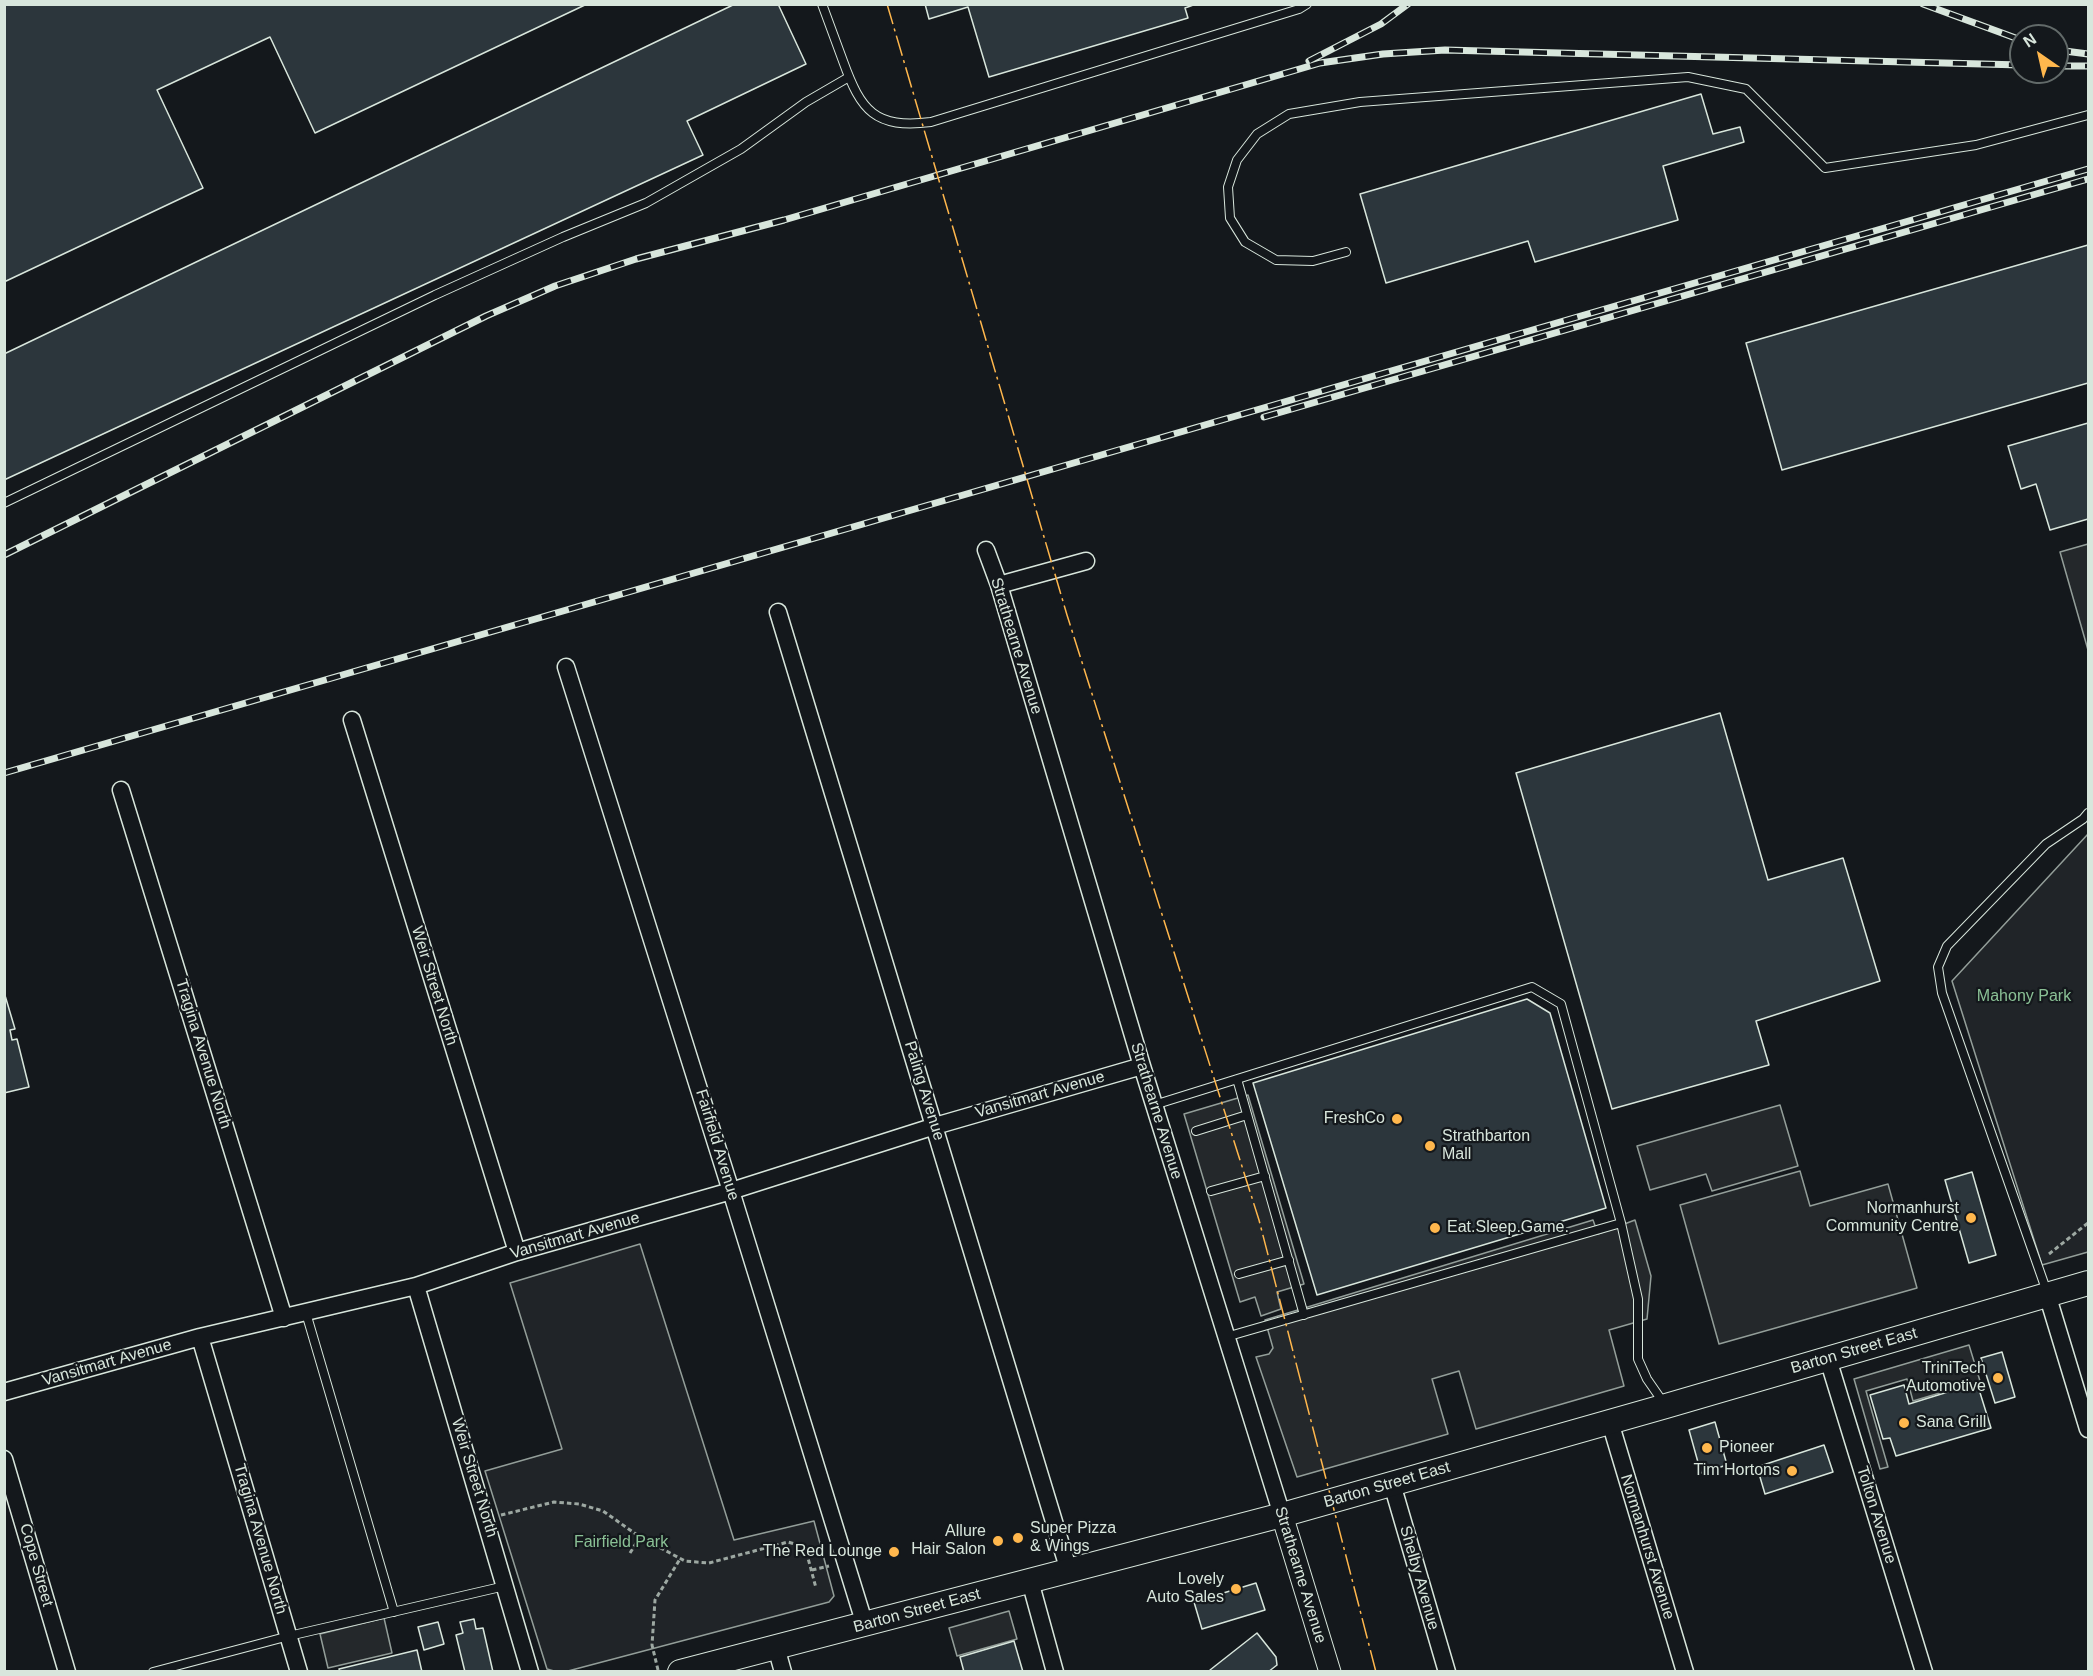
<!DOCTYPE html>
<html>
<head>
<meta charset="utf-8">
<style>
	body { margin:0 }
	#map { position:relative; width:2093px; height:1676px; overflow:hidden; background:#14181c; font-family:Helvetica,sans-serif }
	canvas { display:block }
	.frame { position:absolute; inset:0; border:6px solid #d8e6dc; pointer-events:none }
	.north { position:absolute; left:2009px; top:24px; width:60px; height:60px; box-sizing:border-box; background:#14181c; border:2px solid #626a69; border-radius:50%; rotate:326deg; font-size:16px; font-weight:700; line-height:24px; text-align:center; color:#d8e6dc }
	.north::after { content:''; display:block; margin:auto; width:21px; height:27px; background:#ffb74d; clip-path:polygon(50% 0,100% 100%,50% 72%,0 100%) }
</style>
</head>
<body>
<div id="map">
<canvas width="2093" height="1676"></canvas>
<div class="frame"></div>
<div class="north">N</div>
</div>
<script>
const ctx = document.querySelector('canvas').getContext('2d');
ctx.lineJoin = 'round';
function paint(path, color) {
  ctx.fillStyle = color;
  ctx.fill(path, 'evenodd');
}
function strokePath(path, color, width, dash) {
  ctx.strokeStyle = color;
  ctx.lineWidth = width;
  ctx.lineCap = dash ? 'butt' : 'round';
  ctx.setLineDash(dash || []);
  ctx.stroke(path);
}
function label(font, color, halo, rows, align = 'center') {
  ctx.font = font + ' Helvetica,sans-serif';
  ctx.lineWidth = 4.5;
  ctx.setLineDash([]);
  ctx.textBaseline = 'middle';
  ctx.strokeStyle = halo;
  ctx.fillStyle = color;
  for (const [text, x, y, turn = 0] of rows) {
    ctx.save();
    ctx.translate(x, y);
    ctx.rotate((+turn || 0) * Math.PI / 180);
    ctx.textAlign = isNaN(turn) ? turn : align;
    if (halo) ctx.strokeText(text, 0, 0);
    ctx.fillText(text, 0, 0);
    ctx.restore();
  }
}
const green = new Path2D(`
	M2088 834V1252L2042 1265 1952 981Z
	M640 1244 734 1540 814 1521 834 1596 829 1602 568 1671H554L547 1669 485 1471 562 1449 510 1283Z`);
const parking = new Path2D(`
	M2088 544V650L2060 552Z
	M1248 1095 1304 1284 1277 1292 1281 1309 1261 1316 1255 1297 1240 1302 1184 1114Z
	M1780 1105 1798 1166 1712 1191 1706 1174 1650 1190 1637 1146Z
	M1800 1171 1810 1206 1888 1184 1917 1288 1719 1344 1680 1205Z
	M1593 1220 1598 1234 1635 1220 1651 1276 1647 1319 1609 1330 1624 1386 1476 1429 1459 1371 1432 1379 1448 1434 1297 1477 1256 1357 1269 1354 1273 1348 1265 1320Z
	M1969 1345 1980 1381 1913 1401 1907 1379 1866 1391 1888 1467 1880 1469 1854 1379Z
	M1009 1611 1017 1639 957 1656 949 1628Z
	M384 1618 392 1653 328 1668 320 1634Z`);
const building = new Path2D(`
	M4 4H587L315 133 270 37 157 90 203 188 4 282Z
	M735 4H778L806 64 687 121 703 155 4 480V354Z
	M925 4H1196L1185 8 1188 18 989 77 968 7 929 19Z
	M1701 94 1713 134 1740 127 1744 142 1663 166 1678 220 1535 262 1528 241 1386 283 1360 194Z
	M2088 245V383L1782 470 1746 343Z
	M2088 423V519L2050 530 2036 484 2021 489 2008 446Z
	M1720 713 1768 880 1843 858 1880 981 1756 1021 1769 1065 1612 1109 1516 773Z
	M4 992 15 1029 10 1030 12 1040 17 1039 29 1087 4 1093Z
	M1527 999 1550 1013 1606 1208 1317 1295 1253 1083Z
	M1972 1172 1996 1255 1969 1263 1945 1180Z
	M2002 1352 2015 1397 1995 1403 1981 1358Z
	M1977 1383 1991 1428 1896 1456 1890 1438 1883 1439 1870 1395 1904 1385 1909 1404Z
	M1715 1422 1727 1465 1701 1473 1689 1430Z
	M1824 1445 1833 1472 1765 1494 1757 1467Z
	M1256 1583 1265 1610 1202 1629 1194 1602Z
	M474 1619 476 1629 483 1628 493 1672H465L456 1635 463 1633 460 1622Z
	M438 1622 444 1644 424 1650 418 1627Z
	M1257 1633 1276 1657 1277 1665 1268 1672H1211L1210 1670Z
	M1014 1641 1023 1672H964L960 1657Z
	M417 1650 422 1672H340L339 1669Z`);
const path = new Path2D(`
	M2049 1254 2088 1223
	M501 1515 554 1502 579 1504 603 1511 640 1537 685 1561 709 1563 788 1542 805 1547 816 1588
	M630 1553 640 1537
	M812 1570 829 1566
	M658 1670 652 1645 655 1600 680 1559`);
const service = new Path2D(`
	M822 4C829 23 836 42 843 61 861 111 875 129 931 122L1299 9 1307 4
	M1346 252 1313 261 1276 260 1245 242 1230 218 1228 187 1237 160 1257 134 1289 114 1360 102 1688 77 1746 89 1825 168 1976 145 2088 115
	M4 503 435 295 563 237 646 203 741 149 806 102 849 77
	M1237 1079 1304 1315
	M1154 1105 1532 987 1561 1004 1621 1223
	M1196 1131 1247 1115
	M1211 1191 1265 1176
	M1239 1274 1289 1260
	M2047 1292 1942 993 1938 967 1947 946 2046 844 2083 819 2088 813
	M306 1313 394 1612
	M1226 1337 1621 1223 1638 1299V1359L1647 1379 1665 1405
	M153 1672 289 1636 505 1586`);
const minor = new Path2D(`
	M986 550 999 585 1142 1066 1282 1515
	M999 585 1086 561
	M778 612 1069 1571
	M566 667 731 1191 865 1625
	M352 720 517 1252
	M121 790 284 1318
	M416 1286 530 1672
	M2047 1294 2088 1429
	M200 1337 299 1672
	M1828 1359 1924 1672
	M4 1392 200 1337 416 1286 517 1252 731 1191 935 1126 1142 1066
	M1610 1422 1685 1672
	M4 1459 67 1672
	M1392 1484 1447 1672
	M1030 1581 1055 1672
	M776 1647 783 1672`);
const tertiary = new Path2D(`
	M1282 1515 1330 1672`);
const secondary = new Path2D(`
	M680 1672 1282 1515 1666 1406 2088 1283`);
const rail = new Path2D(`
	M1923 4 2021 40
	M2057 50 2088 54
	M1309 61 1381 24 1408 4
	M2057 66H2088
	M1264 417 2088 179
	M4 555 486 316 555 286 636 259 784 220 1320 63 1383 54 1445 50 2021 65
	M4 773 2088 169`);
const power = new Path2D(`
	M887 4 1067 615 1259 1220 1376 1672`);
const markers = [
	[1397,1119,6,"#ffb74d"],
	[1430,1146,6,"#ffb74d"],
	[1971,1218,6,"#ffb74d"],
	[1435,1228,6,"#ffb74d"],
	[1998,1378,6,"#ffb74d"],
	[1904,1423,6,"#ffb74d"],
	[1707,1448,6,"#ffb74d"],
	[1792,1471,6,"#ffb74d"],
	[1018,1538,6,"#ffb74d"],
	[998,1541,6,"#ffb74d"],
	[894,1552,6,"#ffb74d"],
	[1236,1589,6,"#ffb74d"]
];
const streetNames = [
	["Strathearne Avenue",1016,646,73],
	["Weir Street North",434,986,73],
	["Tragina Avenue North",203,1054,73],
	["Paling Avenue",924,1091,73],
	["Vansitmart Avenue",1040,1095,-16],
	["Strathearne Avenue",1156,1111,73],
	["Fairfield Avenue",717,1145,73],
	["Vansitmart Avenue",575,1236,-16],
	["Barton Street East",1854,1351,-16],
	["Vansitmart Avenue",107,1363,-16],
	["Weir Street North",474,1478,73],
	["Barton Street East",1387,1485,-16],
	["Tolton Avenue",1876,1515,73],
	["Tragina Avenue North",260,1539,74],
	["Normanhurst Avenue",1647,1547,73],
	["Cope Street",36,1565,74],
	["Strathearne Avenue",1300,1575,73],
	["Shelby Avenue",1419,1578,74],
	["Barton Street East",917,1611,-15]
];
const parkNames = [
	["Mahony Park",2024,997],
	["Fairfield Park",621,1543]
];
const poiNames = [
	["FreshCo",1385,1119],
	["Strathbarton",1442,1137,"left"],
	["Mall",1442,1155,"left"],
	["Normanhurst",1959,1209],
	["Community Centre",1959,1227],
	["Eat.Sleep.Game.",1447,1228,"left"],
	["TriniTech",1986,1369],
	["Automotive",1986,1387],
	["Sana Grill",1916,1423,"left"],
	["Pioneer",1719,1448,"left"],
	["Tim Hortons",1780,1471],
	["Super Pizza",1030,1529,"left"],
	["& Wings",1030,1547,"left"],
	["Allure",986,1532],
	["Hair Salon",986,1550],
	["The Red Lounge",882,1552],
	["Lovely",1224,1580],
	["Auto Sales",1224,1598]
];
paint(green, '#202428');
strokePath(green, '#939e99', 1.5);
paint(parking, '#24282b');
strokePath(parking, '#939e99', 1.5);
paint(building, '#2c363c');
strokePath(building, '#d8e6dc', 1.5);
strokePath(service, '#d8e6dc', 10);
strokePath(minor, '#d8e6dc', 19);
strokePath(tertiary, '#d8e6dc', 23);
strokePath(secondary, '#d8e6dc', 26);
strokePath(path, '#9da8a2', 3, [4.5, 3]);
strokePath(service, '#14181c', 8);
strokePath(minor, '#14181c', 16);
strokePath(tertiary, '#14181c', 21);
strokePath(secondary, '#14181c', 24);
strokePath(rail, '#d8e6dc', 7);
strokePath(rail, '#14181c', 4.5, [14]);
strokePath(power, '#ffb74d', 1.5, [21, 4.5, 3, 4.5]);
for (const [x, y, r, color] of markers) {
  const dot = new Path2D();
  dot.arc(x, y, r, 0, 2 * Math.PI);
  ctx.fillStyle = color;
  ctx.fill(dot);
  strokePath(dot, '#14181c', 2);
}
label('16px', '#d8e6dc', '#14181c', streetNames);
label('16px', '#8ac095', '#14181c', parkNames);
label('16px', '#d8e6dc', '#14181c', poiNames, 'right');
</script>
</body>
</html>
